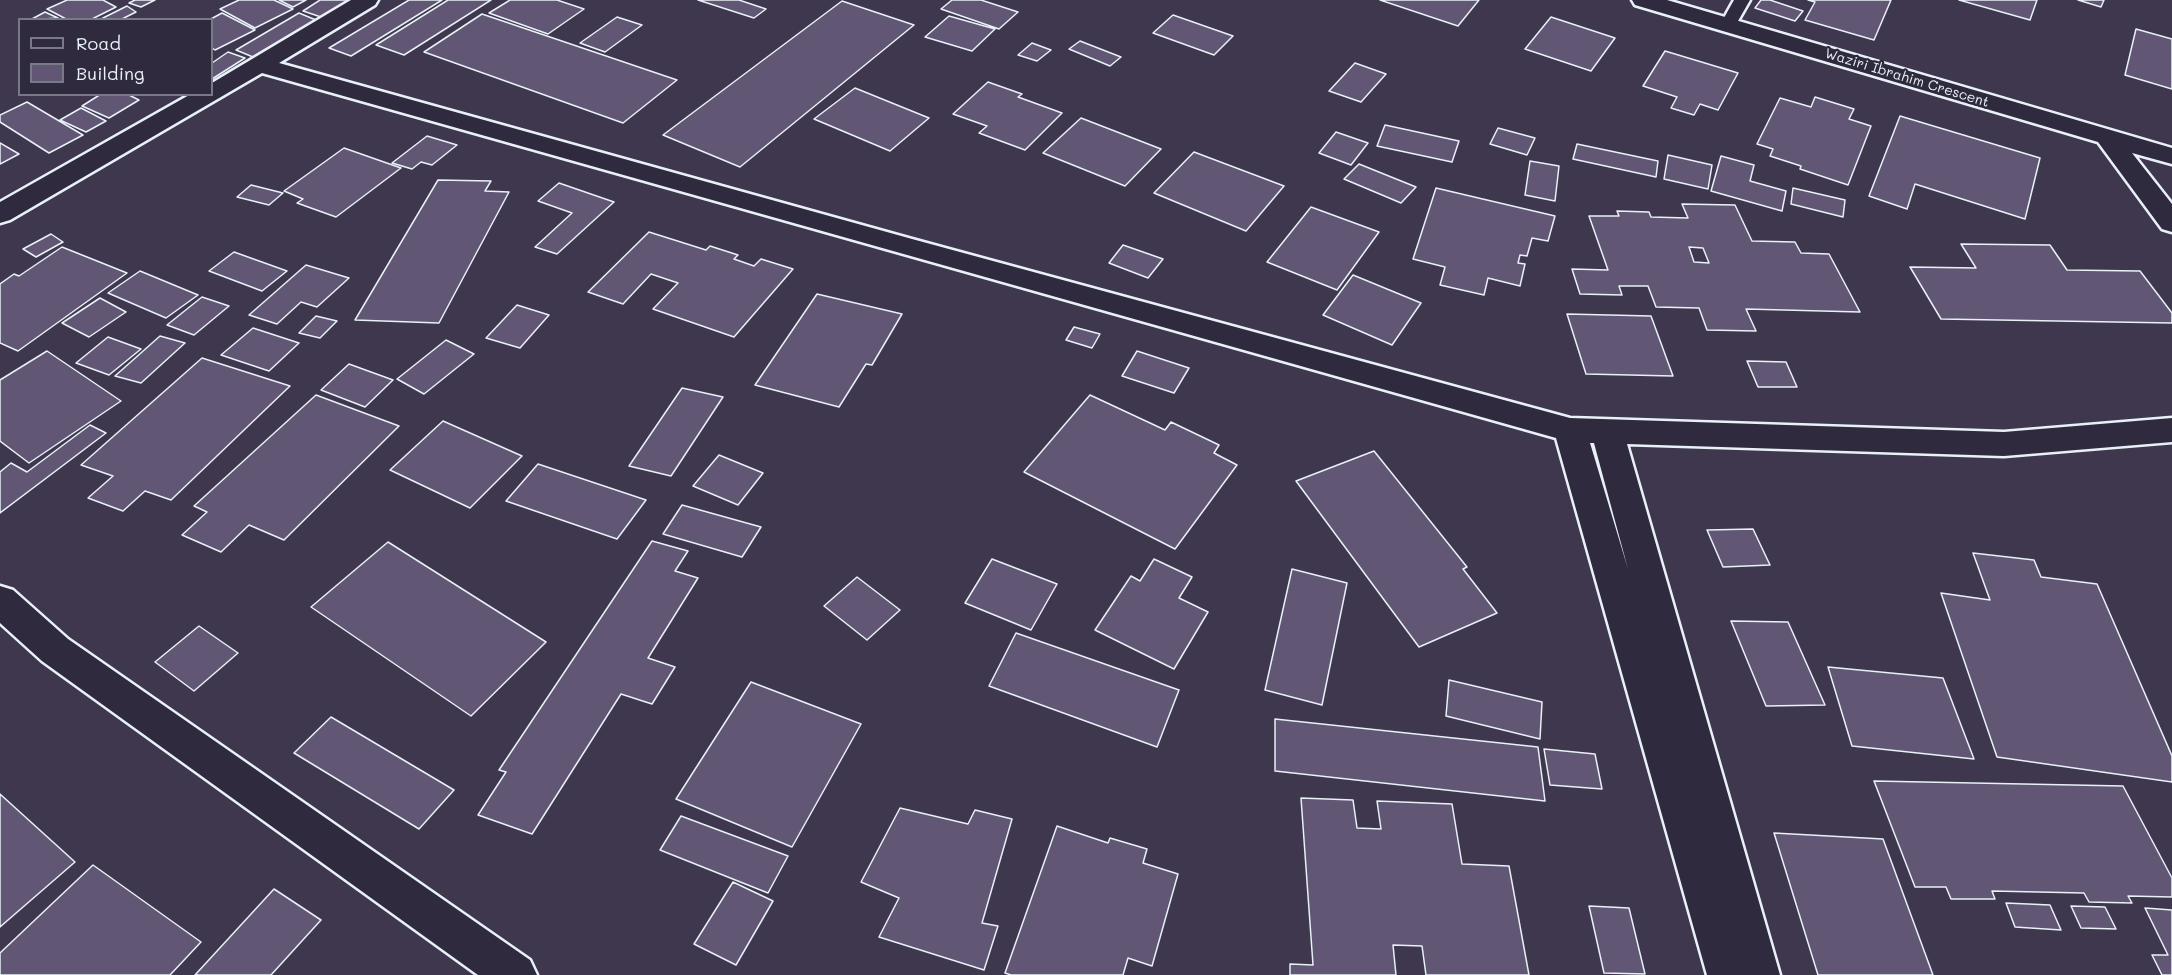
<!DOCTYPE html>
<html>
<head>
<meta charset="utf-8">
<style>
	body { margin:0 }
	#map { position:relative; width:2172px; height:975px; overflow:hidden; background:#3e374d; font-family:Mali,sans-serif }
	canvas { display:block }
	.legend { position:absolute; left:18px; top:18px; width:195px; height:78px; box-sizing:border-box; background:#2f2a3d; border:2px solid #797a88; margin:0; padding:8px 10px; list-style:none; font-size:18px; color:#e8f1f8 }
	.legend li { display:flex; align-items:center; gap:12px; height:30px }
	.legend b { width:30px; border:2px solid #797a88 }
</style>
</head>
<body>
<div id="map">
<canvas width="2172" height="975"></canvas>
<ul class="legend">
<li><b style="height:8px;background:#2f2a3d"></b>Road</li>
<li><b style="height:16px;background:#615673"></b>Building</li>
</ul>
</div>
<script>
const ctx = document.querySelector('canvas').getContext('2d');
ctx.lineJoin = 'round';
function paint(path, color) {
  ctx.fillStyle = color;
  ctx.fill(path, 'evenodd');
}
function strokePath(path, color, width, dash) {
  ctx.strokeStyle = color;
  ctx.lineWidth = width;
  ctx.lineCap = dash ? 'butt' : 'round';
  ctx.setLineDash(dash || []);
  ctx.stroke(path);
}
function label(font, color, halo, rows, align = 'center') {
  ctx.font = font + ' Mali,sans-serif';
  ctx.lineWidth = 4.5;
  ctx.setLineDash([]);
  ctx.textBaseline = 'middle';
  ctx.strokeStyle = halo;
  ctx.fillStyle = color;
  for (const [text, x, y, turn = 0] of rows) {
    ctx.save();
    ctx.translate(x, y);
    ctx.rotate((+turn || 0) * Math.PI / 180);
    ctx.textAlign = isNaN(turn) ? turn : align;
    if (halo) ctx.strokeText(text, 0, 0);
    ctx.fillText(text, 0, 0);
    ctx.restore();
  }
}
const building = new Path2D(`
	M67 0H103L116 7 90 20H68L47 9Z
	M135 0H155L141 7 129 3Z
	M239 0H274L293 9 255 28 220 9Z
	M279 0H306L293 7Z
	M320 0H349L321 17 303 11Z
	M409 0H442L351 56 329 48Z
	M448 0H491L404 55 376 45Z
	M510 0H557L584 9 548 34 489 13Z
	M698 0H739L766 9 754 18Z
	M952 0H981L1018 12 999 29 941 9Z
	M1380 0H1479L1458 26Z
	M1761 0H1770L1803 11 1795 21 1755 8Z
	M1808 0H1891L1874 40 1805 20 1815 2Z
	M1959 0H2037L2030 20Z
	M2078 0H2104L2101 7Z
	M842 1 914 25 740 167 663 135Z
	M127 6 136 12 120 20H99Z
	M45 12 58 18 30 20Z
	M222 13 255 30 215 50 212 48V20H209Z
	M299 13 316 20 253 57 236 50Z
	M482 14 677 80 623 123 424 52Z
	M1173 15 1233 36 1214 55 1153 33Z
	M949 16 995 29 972 51 925 37Z
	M617 17 642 25 605 52 580 43Z
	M1551 17 1615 38 1591 71 1525 49Z
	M2136 29 2172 39V89L2125 75Z
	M1080 41 1121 57 1110 66 1069 49Z
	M1032 43 1051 50 1037 61 1018 55Z
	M1665 51 1738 73 1718 110 1700 104 1694 115 1671 108 1677 97 1643 86Z
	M228 52 245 58 212 79V63Z
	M1355 63 1386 74 1361 102 1329 91Z
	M988 82 1022 94 1018 97 1062 113 1025 150 979 133 987 126 953 114Z
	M855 88 929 118 890 151 814 119Z
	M101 94H127L139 100 109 118 82 106Z
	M1815 97 1854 109 1849 119 1871 126 1848 185 1800 169 1801 166 1770 156 1773 149 1757 144 1780 98 1811 107Z
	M27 102 83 135 49 153 0 122V115Z
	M81 108 106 121 86 132 60 120Z
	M1900 116 2040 158 2025 219 1915 184 1907 209 1869 196Z
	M1081 118 1161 149 1125 186 1043 153Z
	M1385 125 1459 141 1452 162 1377 146Z
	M1498 128 1535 138 1527 155 1490 144Z
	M1336 132 1368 143 1351 165 1319 153Z
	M427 136 457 145 432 165 421 162 412 169 392 163Z
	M0 143 19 154 0 164Z
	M1577 144 1658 161 1656 177 1573 159Z
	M344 148 401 168 336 217 297 203 303 199 284 191Z
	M1194 152 1284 186 1246 231 1154 193Z
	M1668 155 1712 165 1708 189 1664 179Z
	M1721 156 1754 165 1750 181 1786 191 1782 211 1711 191Z
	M1530 161 1559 166 1555 201 1525 195Z
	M1359 164 1416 187 1401 203 1344 179Z
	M438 180 491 181 485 191 509 192 439 323 355 320Z
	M559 183 614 202 557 254 535 247 572 213 538 201Z
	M251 185 283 193 269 205 237 197Z
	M1436 188 1555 216 1548 241 1532 238 1527 256 1520 255 1518 263 1525 264 1520 286 1488 278 1484 295 1440 285 1445 267 1413 259Z
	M1793 188 1845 200 1843 217 1791 204Z
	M1682 204 1735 205 1752 241 1795 242 1801 253 1829 254 1860 312 1746 309 1756 331 1707 330 1699 308 1656 307 1648 286H1619L1622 295 1580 294 1572 269 1608 270 1589 216H1619L1617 211 1649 212 1651 217 1688 218ZM1689 247 1703 248 1709 263 1694 262Z
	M1311 207 1379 232 1337 290 1267 262Z
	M649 232 706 250 710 246 738 255 734 259 754 266 761 259 793 269 734 337 653 309 678 283 651 274 623 304 588 292Z
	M51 234 63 242 36 257 23 249Z
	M1961 244 2050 245 2067 270 2140 271 2172 313V323L1941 319 1910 267 1976 268Z
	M1123 245 1163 259 1148 278 1109 263Z
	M62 247 127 273 18 351 0 343V284L14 274 19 276Z
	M234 252 287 271 262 291 209 271Z
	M306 265 349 278 317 307 301 302 277 324 249 315Z
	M140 271 198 295 166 318 108 293Z
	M1353 275 1421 303 1392 345 1323 315Z
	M817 294 902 314 872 365 866 364 839 407 755 385Z
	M202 297 229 306 194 335 167 325Z
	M100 298 126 312 89 337 62 323Z
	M517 305 549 315 520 348 486 338Z
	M1567 314 1651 316 1673 376 1586 374Z
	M316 316 337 321 320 338 299 333Z
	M1074 327 1100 334 1092 348 1066 340Z
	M253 328 299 343 269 371 221 355Z
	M160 336 185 343 141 383 115 376Z
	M108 337 141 349 109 375 76 363Z
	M446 340 474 354 424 394 397 379Z
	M47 351 121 401 29 463 0 441V380Z
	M1137 351 1189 368 1174 393 1122 376Z
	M202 358 290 386 171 500 145 491 123 511 88 498 113 476 81 465Z
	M1747 361 1786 362 1797 387H1758Z
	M349 364 393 380 365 407 321 390Z
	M682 388 723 397 671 476 629 466Z
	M316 395 399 426 284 540 249 525 221 552 182 535 207 512 194 506Z
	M1090 395 1165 430 1171 422 1219 445 1214 453 1237 465 1175 549 1024 472Z
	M443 421 522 456 470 508 390 470Z
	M90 425 106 433 0 513V472L11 463 27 472Z
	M1374 451 1467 567 1463 569 1497 613 1419 647 1296 481Z
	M719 455 763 473 738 505 693 486Z
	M538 464 646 500 617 539 506 501Z
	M682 505 761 527 742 557 663 534Z
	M1753 529 1770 565 1723 567 1707 530Z
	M652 541 688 551 675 571 698 578 648 658 675 667 652 704 621 694 532 834 478 815 506 772 499 770Z
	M388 542 546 642 471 716 311 607Z
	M1973 553 2034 560 2041 577 2097 584 2172 756V782L1997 757 1941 593 1990 600Z
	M992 559 1057 584 1031 630 965 603Z
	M1154 559 1192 577 1179 598 1208 612 1174 669 1095 630 1131 576 1140 581Z
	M1292 569 1347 583 1322 705 1265 690Z
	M857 577 900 610 867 640 824 606Z
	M1731 621 1788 622 1825 705 1766 706Z
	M199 626 238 653 194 691 155 662Z
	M1016 633 1179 690 1157 747 989 686Z
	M1828 667 1943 678 1974 759 1852 746Z
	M1449 680 1542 702 1540 739 1446 716Z
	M751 682 861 724 792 847 676 799Z
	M331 717 454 790 419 829 294 753Z
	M1275 719 1538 747 1545 801 1275 771Z
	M1544 749 1595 754 1602 789 1550 785Z
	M1874 781 2123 786 2172 878V897L2128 896 2132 903 2089 902 2084 893 1992 891 1995 899H1951L1946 887H1915Z
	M0 794 75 862 0 927Z
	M1301 798 1353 800 1357 828 1381 829 1377 801 1452 804 1462 864 1509 866 1529 975H1426L1422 946 1393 945 1396 975H1290V964L1313 965Z
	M900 808 968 824 975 810 1012 819 982 923 998 926 984 970 879 937 899 898 861 882Z
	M681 816 788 856 768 893 660 850Z
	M1057 826 1108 843 1110 838 1147 849 1143 863 1178 874 1152 966 1128 958 1123 975H1011L1005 973Z
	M1774 833 1883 839 1933 975H1818Z
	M93 865 201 942 170 975H0V953Z
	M733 882 773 901 736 965 694 944Z
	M274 889 321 920 271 975H195Z
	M2006 903 2050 905 2061 930 2015 927Z
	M1589 906 1629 908 1645 974 1604 973Z
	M2071 906 2105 907 2116 929 2081 928Z
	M2145 908 2172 910V975H2162L2152 955H2168Z`);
const service = new Path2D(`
	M1734 0H1750L1734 28H1722L1720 25Z`);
const minor = new Path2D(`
	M351 0H378L375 5 279 63 912 239 1570 418 2004 432 2172 418V442L2004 456 1627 444 1780 975H1707L1556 438 262 73 10 220 0 223V202L191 94H212V83ZM1590 443H1594L1628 569Z
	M1632 0H1667L2172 148V164L2132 153 2172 204V232L2162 229 2098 142 1635 5Z
	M0 586 13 590 68 639 530 960 537 975H478L42 661 0 623Z`);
const farStreetnames = [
	["Waziri Ibrahim Crescent",1907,78,17]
];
paint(building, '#615673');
strokePath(building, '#e8f1f8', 1.5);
strokePath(service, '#e8f1f8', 5);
strokePath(minor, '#e8f1f8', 5);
paint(service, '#2f2a3d');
paint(minor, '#2f2a3d');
label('14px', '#e8f1f8', '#2f2a3d', farStreetnames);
</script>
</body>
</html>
